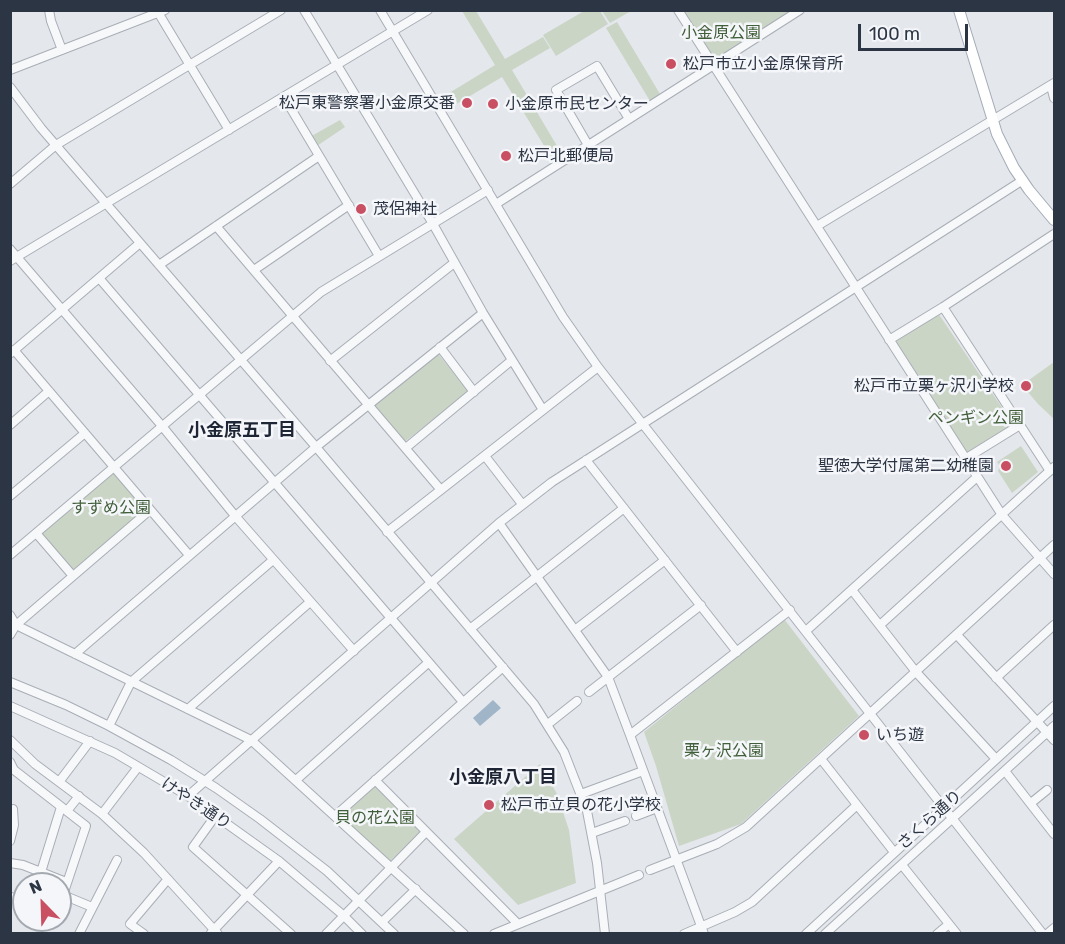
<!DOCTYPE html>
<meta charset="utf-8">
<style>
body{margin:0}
#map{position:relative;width:1065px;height:944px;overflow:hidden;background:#e4e7ec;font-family:Rubik,sans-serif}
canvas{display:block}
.frame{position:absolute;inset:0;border:12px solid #2c3544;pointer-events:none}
.north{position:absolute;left:12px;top:872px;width:60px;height:60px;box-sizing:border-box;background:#f4f6f9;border:2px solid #a4a9b1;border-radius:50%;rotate:337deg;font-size:16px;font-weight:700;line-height:24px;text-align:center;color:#2c3544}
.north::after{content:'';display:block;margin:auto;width:21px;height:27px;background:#c95063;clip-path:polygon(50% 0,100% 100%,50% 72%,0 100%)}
.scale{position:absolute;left:858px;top:24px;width:110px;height:27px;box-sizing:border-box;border:3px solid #2c3544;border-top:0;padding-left:8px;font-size:18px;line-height:21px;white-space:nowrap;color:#2c3544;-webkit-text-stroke:4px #f4f6f9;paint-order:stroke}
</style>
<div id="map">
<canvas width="1065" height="944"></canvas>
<div class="frame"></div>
<div class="north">N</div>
<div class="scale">100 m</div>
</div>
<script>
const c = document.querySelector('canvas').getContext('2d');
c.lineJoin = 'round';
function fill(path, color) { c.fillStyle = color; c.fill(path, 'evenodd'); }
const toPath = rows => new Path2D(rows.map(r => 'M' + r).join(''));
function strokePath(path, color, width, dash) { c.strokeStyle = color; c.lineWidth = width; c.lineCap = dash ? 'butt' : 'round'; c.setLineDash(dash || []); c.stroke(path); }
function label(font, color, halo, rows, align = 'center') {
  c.font = font + ' Rubik,"Noto Sans JP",sans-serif'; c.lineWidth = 5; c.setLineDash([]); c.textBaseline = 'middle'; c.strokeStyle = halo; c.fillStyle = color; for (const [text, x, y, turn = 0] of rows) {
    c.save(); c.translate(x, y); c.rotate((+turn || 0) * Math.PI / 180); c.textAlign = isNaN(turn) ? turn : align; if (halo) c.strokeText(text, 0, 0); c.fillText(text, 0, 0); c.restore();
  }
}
const green = toPath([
 [462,11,476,11,505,59,543,37,550,48,512,70,563,156,554,162,502,77,448,109,441,98,495,65],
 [584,11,600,11,608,24,556,56,543,35],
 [602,11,631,11,610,23],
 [678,11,800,11,713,66],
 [617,22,660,94,650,101,606,28],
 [340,120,345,127,314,148,308,138],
 [938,313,1013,424,1012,427,970,454,966,453,896,343,897,339],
 [436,351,469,392,403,443,370,404],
 [1054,362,1054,419,1038,404,1022,385],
 [1021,446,1038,472,1012,493,998,471,1000,466,997,462],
 [112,474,115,474,144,508,144,512,75,570,72,571,42,536,43,533],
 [784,619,859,716,741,824,679,846,656,766,644,732],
 [540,764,557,794,569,830,576,883,518,905,454,839],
 [375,786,420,831,420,833,389,862,341,818,341,814]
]);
const water = toPath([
 [493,700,501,708,480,726,473,718]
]);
const minor = toPath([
 [49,10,51,21,62,50],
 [304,10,433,224,483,313,543,410],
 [380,10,563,317,598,367,1043,934],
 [678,10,1002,515,1054,574],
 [159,14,229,130],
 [10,70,165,10],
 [1051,86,1054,98],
 [10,87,41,128,316,447,534,704,564,752,587,811,597,863,605,934],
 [284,97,379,256],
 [588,145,556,90,597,66,629,119],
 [10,184,56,145,281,10],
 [496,204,800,10],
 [216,226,441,490],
 [817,226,1054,83],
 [10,249,162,426,236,517,354,651],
 [10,261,428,10],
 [159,265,319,156],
 [254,270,349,205],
 [99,278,463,702],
 [943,307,1054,234],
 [889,340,943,307,1050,471],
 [440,347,474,392],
 [14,350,189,555],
 [11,353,140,243],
 [330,361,454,263],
 [10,425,49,391],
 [407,447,512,360],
 [485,456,522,504],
 [965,459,1020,425],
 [586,460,737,652],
 [10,496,85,433],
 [499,523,608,677,630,735],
 [387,532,598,367],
 [36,533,73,576],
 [10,555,321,292,488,190],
 [852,590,916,672,996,759],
 [10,615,16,625,251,740,464,934],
 [880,625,1054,467],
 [470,629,624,508],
 [575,630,665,560],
 [807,630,977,477],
 [10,635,16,625,150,510],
 [957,635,1054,740],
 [75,654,316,447,483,313],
 [996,678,1054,625],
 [10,682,66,705,109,726,171,760,216,788,260,819,327,871,394,934],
 [589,692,701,605],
 [10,706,115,753,188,796,279,861,343,915,362,934],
 [188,709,310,602],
 [548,724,577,701],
 [109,726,131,682,273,560],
 [10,740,35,764,102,814,144,853,218,934],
 [821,759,894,852],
 [10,762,14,770,86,826,63,895],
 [1005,771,1054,834],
 [296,780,428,663],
 [375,780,518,924],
 [59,782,90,741],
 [581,794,643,771],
 [188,796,499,523,552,482,1023,180],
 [1031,803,1047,790],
 [10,810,13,809,14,825,10,841],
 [67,811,79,796],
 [102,814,138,767],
 [216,815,193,847,291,934],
 [335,816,503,667],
 [636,816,657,808],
 [592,833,625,821],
 [10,863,23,865,66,882],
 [902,865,957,934],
 [650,870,717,844,746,827,1054,545],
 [41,872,61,807],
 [10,897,24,899],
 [60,900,63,895,92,907],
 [383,921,416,889],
 [211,933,279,861],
 [79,934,117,860],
 [144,934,130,924,168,879],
 [326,934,426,832],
 [494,934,639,875],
 [684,934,735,912,752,902,857,805],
 [704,934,630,735,790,610],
 [806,934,1054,706],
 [825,934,1054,726],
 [937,934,949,924],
 [1047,934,1054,928]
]);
const major = toPath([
 [959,10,997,134,1014,168,1029,190,1054,220]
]);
const markers = [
 [671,64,6,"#c95063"],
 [467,103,6,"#c95063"],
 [493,104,6,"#c95063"],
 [506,156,6,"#c95063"],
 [361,209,6,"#c95063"],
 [1026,386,6,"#c95063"],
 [1006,466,6,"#c95063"],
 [864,735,6,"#c95063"],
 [489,805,6,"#c95063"]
];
const parkNames = [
 ["小金原公園",721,33],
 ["ペンギン公園",976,418],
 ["すずめ公園",111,508],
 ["栗ヶ沢公園",724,751],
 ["貝の花公園",375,818]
];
const poiNames = [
 ["松戸市立小金原保育所",683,64],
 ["松戸東警察署小金原交番",455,103,"right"],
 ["小金原市民センター",505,104],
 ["松戸北郵便局",518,156],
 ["茂侶神社",373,209],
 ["松戸市立栗ヶ沢小学校",1014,386,"right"],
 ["聖徳大学付属第二幼稚園",994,466,"right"],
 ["いち遊",876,735],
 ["松戸市立貝の花小学校",501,805]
];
const streetNames = [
 ["けやき通り",196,804,33],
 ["さくら通り",930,820,-42]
];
const neighbourhoodNames = [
 ["小金原五丁目",242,431],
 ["小金原八丁目",503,778]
];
fill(green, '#cad5c6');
fill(water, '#a1b5c9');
strokePath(minor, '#a9aeb6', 10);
strokePath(major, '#a4acb7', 12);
strokePath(minor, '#f7f8fa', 8);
strokePath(major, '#fff', 10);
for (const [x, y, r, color] of markers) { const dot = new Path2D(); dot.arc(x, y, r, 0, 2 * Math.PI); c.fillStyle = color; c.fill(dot); strokePath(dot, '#f4f6f9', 2); }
label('16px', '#415f3a', '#f4f6f9', parkNames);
label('16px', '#2c3544', '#f4f6f9', poiNames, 'left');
label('16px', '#2c3544', '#f4f6f9', streetNames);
label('bold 18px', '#1e2635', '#f4f6f9', neighbourhoodNames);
</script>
